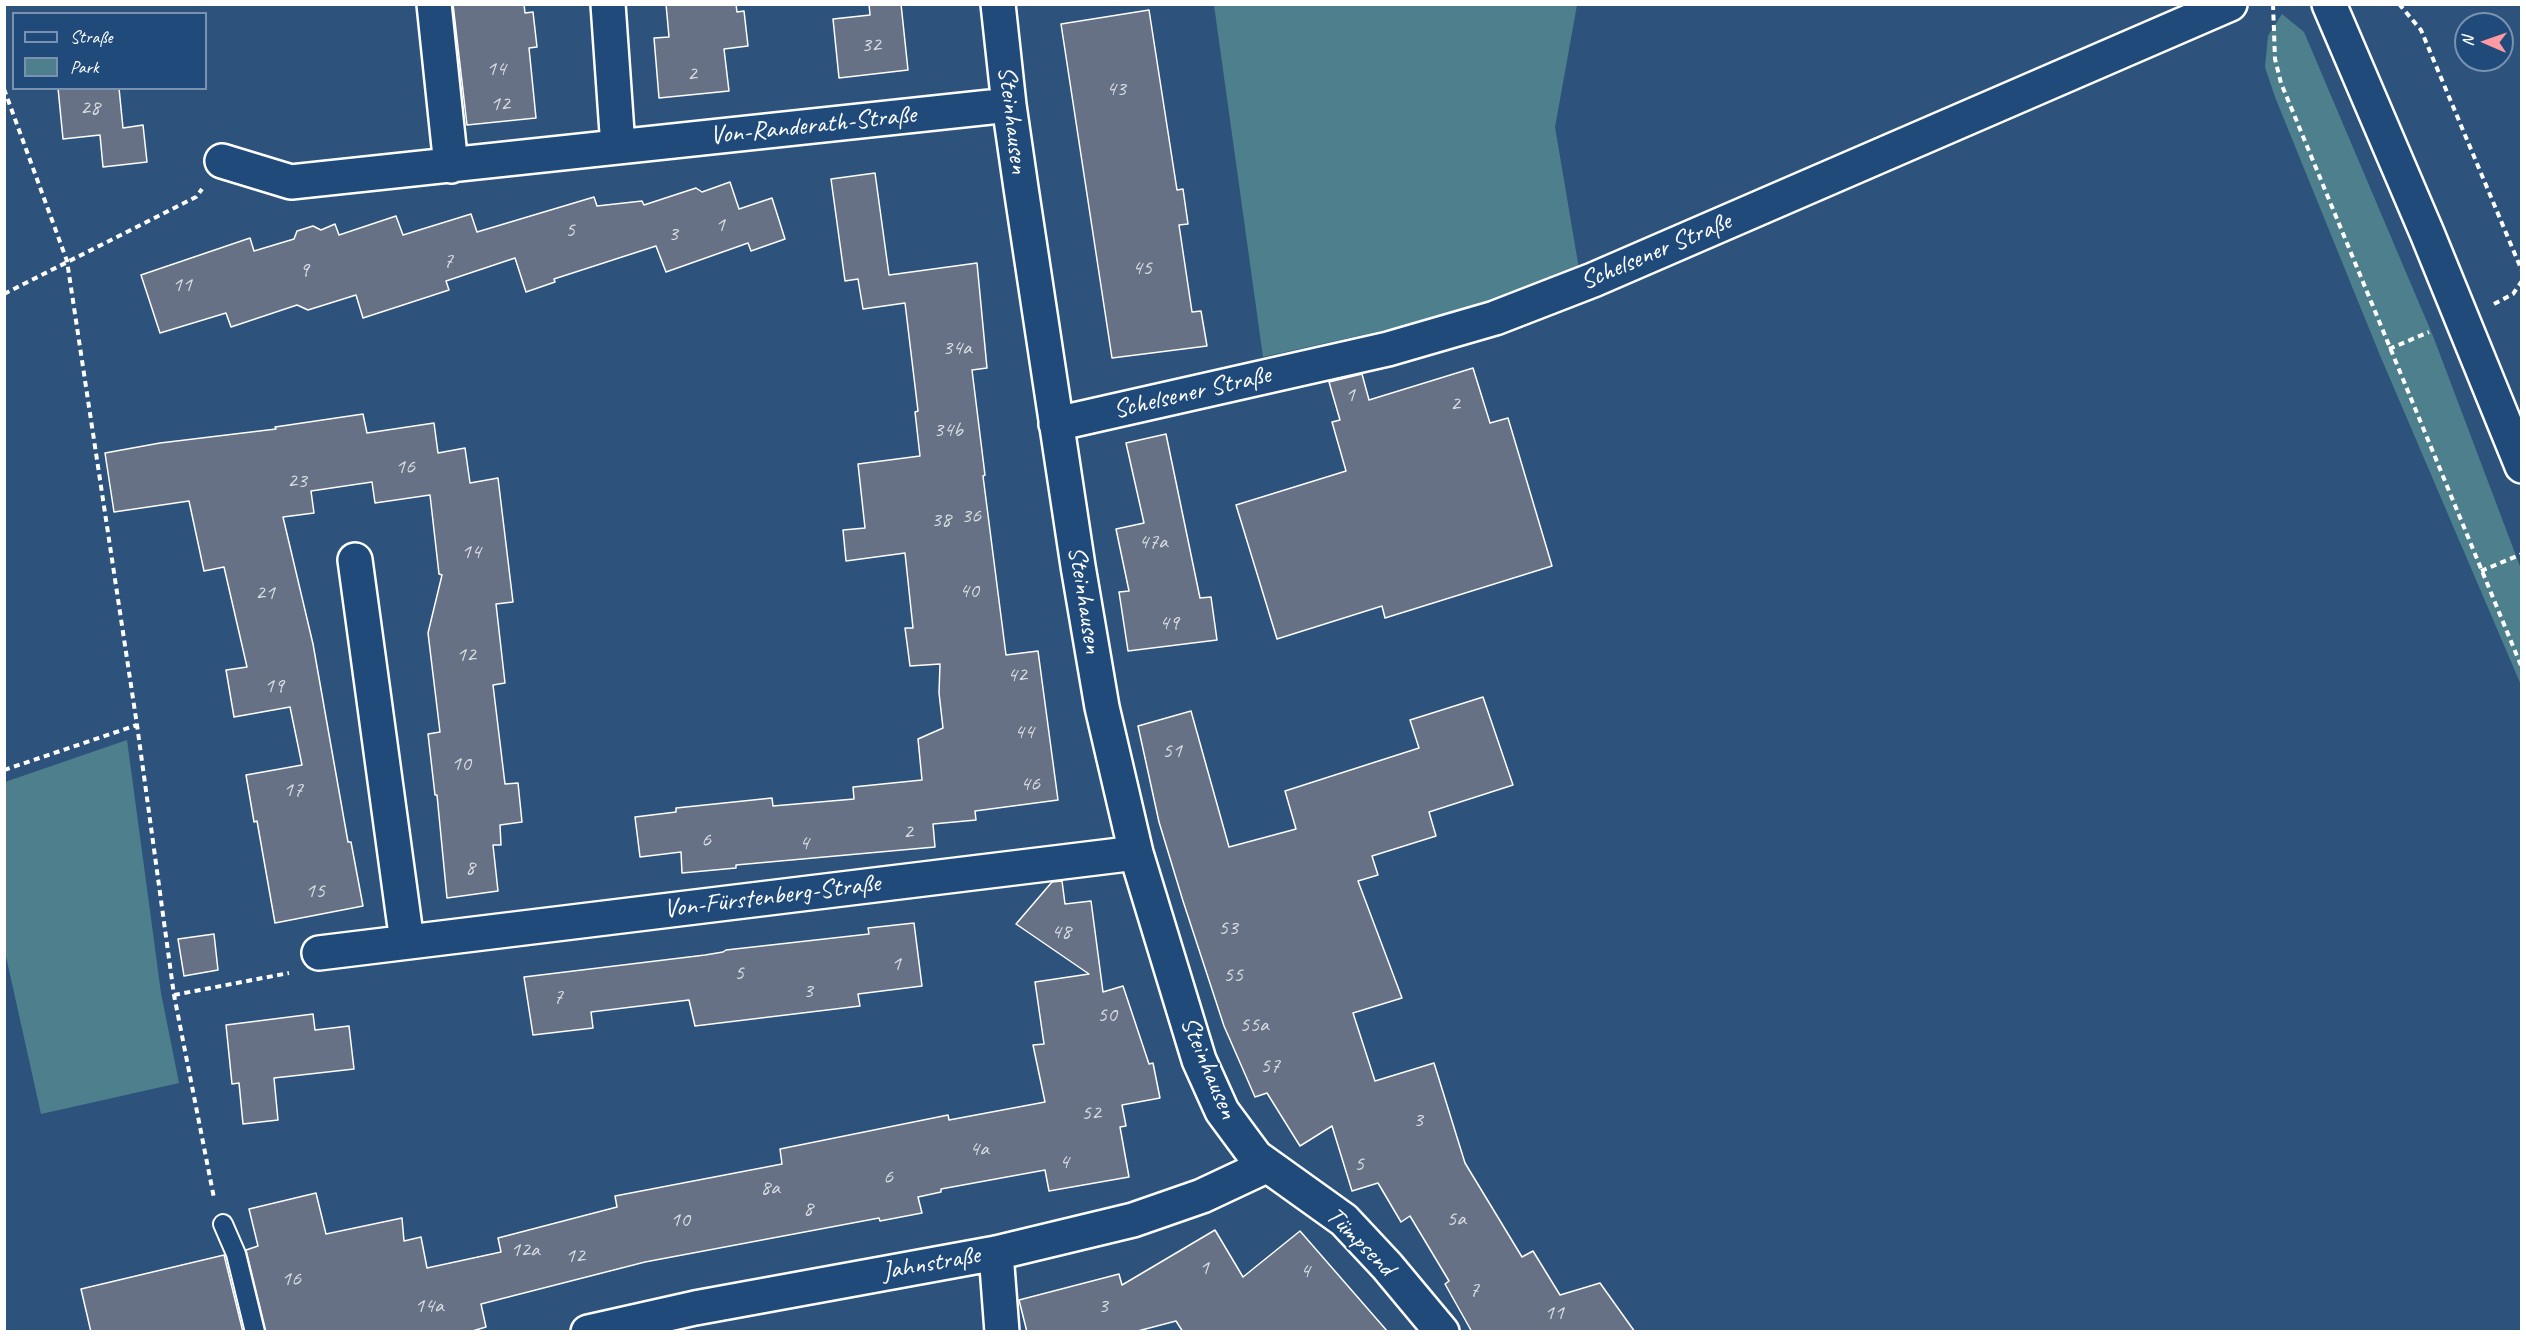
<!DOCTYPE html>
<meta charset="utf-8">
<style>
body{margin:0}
#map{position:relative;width:2526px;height:1336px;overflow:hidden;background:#2d527c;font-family:Caveat,sans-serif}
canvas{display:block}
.frame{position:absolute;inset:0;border:6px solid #fff;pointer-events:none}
.legend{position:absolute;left:12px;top:12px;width:195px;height:78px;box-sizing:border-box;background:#1f4a7a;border:2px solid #7992af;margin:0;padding:8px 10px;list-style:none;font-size:18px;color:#fff}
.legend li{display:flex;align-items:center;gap:12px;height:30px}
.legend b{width:30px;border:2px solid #7992af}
.north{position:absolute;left:2454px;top:12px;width:60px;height:60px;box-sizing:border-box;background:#1f4a7a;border:2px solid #7992af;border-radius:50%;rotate:272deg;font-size:16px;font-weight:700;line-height:24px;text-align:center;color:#fff}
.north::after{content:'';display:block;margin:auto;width:21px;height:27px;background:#ff9aa2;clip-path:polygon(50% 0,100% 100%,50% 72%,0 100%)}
</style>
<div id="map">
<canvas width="2526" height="1336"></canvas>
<div class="frame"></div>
<ul class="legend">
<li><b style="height:8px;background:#1f4a7a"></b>Straße</li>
<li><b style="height:16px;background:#4d808c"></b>Park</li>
</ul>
<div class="north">N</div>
</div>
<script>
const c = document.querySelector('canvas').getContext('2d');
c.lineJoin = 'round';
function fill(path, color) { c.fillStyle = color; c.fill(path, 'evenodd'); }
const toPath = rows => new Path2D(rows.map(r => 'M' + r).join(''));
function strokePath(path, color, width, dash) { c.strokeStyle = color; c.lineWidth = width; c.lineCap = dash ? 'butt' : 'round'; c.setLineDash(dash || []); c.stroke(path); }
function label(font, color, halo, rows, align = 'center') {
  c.font = font + ' Caveat,sans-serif'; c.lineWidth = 5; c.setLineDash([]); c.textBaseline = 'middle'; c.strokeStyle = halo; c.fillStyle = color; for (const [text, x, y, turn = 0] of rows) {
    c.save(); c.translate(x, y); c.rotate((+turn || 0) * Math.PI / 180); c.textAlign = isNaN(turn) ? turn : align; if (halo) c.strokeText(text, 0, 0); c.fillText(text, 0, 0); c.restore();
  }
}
const green = toPath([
 [1214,5,1577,5,1555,127,1579,269,1471,311,1263,357],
 [2282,14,2304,32,2433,336,2521,569,2521,685,2379,353,2275,97,2265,67,2268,36],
 [127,740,161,993,179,1083,41,1114,5,952,5,782]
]);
const building = toPath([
 [453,4,524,4,525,13,533,12,537,47,529,48,536,118,467,125,453,4],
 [666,4,736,4,737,12,744,11,748,46,724,49,729,91,659,98,654,38,669,37,666,4],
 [869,4,901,4,908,70,839,78,833,19,870,15,869,4],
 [1149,10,1177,190,1183,189,1188,224,1179,225,1192,312,1201,311,1207,346,1112,358,1061,24,1149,10],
 [58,88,119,88,123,128,143,125,147,162,103,167,100,135,63,139,58,88],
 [875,173,889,275,977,263,987,368,972,370,985,475,983,476,1006,655,1038,651,1058,800,975,811,976,820,933,824,935,847,736,865,736,868,682,873,681,852,640,857,635,817,676,812,676,808,772,798,773,806,854,799,853,787,922,780,918,739,943,728,939,693,940,664,910,666,905,628,913,628,905,553,846,561,843,530,865,528,858,464,920,456,915,412,918,411,905,303,863,309,858,279,845,281,831,179,875,173],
 [730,182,739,209,772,198,785,239,751,251,748,243,666,272,656,246,554,279,555,282,526,292,515,258,446,281,449,290,363,318,356,295,308,310,297,305,231,327,226,313,160,333,141,275,250,238,254,251,294,239,297,231,313,226,321,230,335,224,339,235,396,216,403,235,471,214,477,232,594,197,597,206,642,201,644,205,696,188,702,192,730,182],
 [1473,368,1490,423,1508,418,1552,566,1385,618,1382,606,1277,639,1236,505,1346,471,1332,422,1340,420,1329,382,1362,374,1369,400,1473,368],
 [363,414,367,433,434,423,438,453,465,448,470,483,498,478,513,602,496,604,505,683,493,685,505,784,518,783,522,822,500,825,501,845,493,845,498,891,447,898,437,795,435,795,428,734,440,732,428,633,442,575,439,574,430,495,375,503,372,482,311,491,314,513,283,517,313,644,348,842,351,842,363,906,275,923,257,821,254,822,246,775,302,765,290,707,234,717,226,670,247,667,224,567,204,571,189,501,114,512,105,453,160,443,276,429,275,427,363,414],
 [1166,434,1200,598,1211,597,1217,640,1128,651,1119,592,1129,591,1116,529,1144,523,1126,443,1166,434],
 [1483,697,1513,785,1429,812,1436,836,1372,856,1378,875,1358,881,1402,998,1353,1013,1375,1081,1434,1063,1465,1163,1522,1257,1533,1251,1560,1295,1600,1283,1635,1332,1472,1332,1445,1284,1449,1281,1410,1216,1401,1222,1378,1183,1352,1191,1332,1126,1300,1146,1267,1093,1255,1097,1224,1026,1183,901,1159,822,1138,726,1191,711,1229,847,1296,829,1285,791,1419,748,1410,720,1483,697],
 [1062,881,1065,904,1091,901,1103,992,1123,986,1149,1064,1153,1063,1160,1098,1122,1105,1126,1126,1120,1127,1129,1177,1049,1191,1045,1170,941,1189,941,1192,918,1197,922,1213,880,1221,879,1218,645,1262,481,1304,486,1327,469,1332,266,1332,246,1250,258,1246,249,1209,316,1193,326,1234,402,1218,404,1241,421,1237,427,1268,501,1252,498,1238,617,1207,615,1196,782,1164,780,1149,948,1115,949,1120,1045,1102,1033,1045,1044,1044,1035,982,1089,974,1016,924,1052,882,1062,881],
 [914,923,922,986,858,994,860,1006,695,1026,689,1000,591,1012,593,1028,533,1035,524,977,705,955,723,952,726,950,869,934,868,928,914,923],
 [214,934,218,970,184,976,178,939,214,934],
 [313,1014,315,1030,349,1026,354,1069,274,1078,278,1120,243,1124,239,1083,232,1084,226,1025,313,1014],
 [1215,1230,1243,1277,1300,1231,1388,1332,1183,1332,1176,1321,1134,1332,1027,1332,1019,1300,1119,1274,1122,1285,1215,1230],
 [224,1255,243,1332,91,1332,81,1289,224,1255]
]);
const path = toPath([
 [2273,4,2275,59,2281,83,2522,668],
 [2399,4,2421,30,2522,271],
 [4,89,67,261,137,725,174,995,214,1198],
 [4,294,196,197,202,189],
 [2494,304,2513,294,2522,281],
 [2389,349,2429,332],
 [2481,571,2522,554],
 [4,770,137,725],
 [174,995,289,973]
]);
const service = toPath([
 [223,1224,236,1254,255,1332]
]);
const minor = toPath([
 [434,4,451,166],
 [608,4,618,147],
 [998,4,1009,105,1021,188,1078,566,1102,707,1136,853,1199,1060,1222,1111,1256,1157,1344,1220,1387,1266,1442,1332],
 [222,161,291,182,1009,105],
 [1056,424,1388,349,1495,318,1593,280,2230,4],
 [355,560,407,942],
 [319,953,1136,853],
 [996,1253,1002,1332],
 [588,1332,695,1308,996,1253,1133,1220,1202,1196,1266,1166]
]);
const primary = toPath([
 [2329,4,2427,233,2522,466]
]);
const numberNames = [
 ["32",871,45],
 ["14",496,69],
 ["2",692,74],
 ["43",1116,89],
 ["12",500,104],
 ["28",90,108],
 ["1",720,225],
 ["5",570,230],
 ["3",673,234],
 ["7",448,261],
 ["45",1142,268],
 ["9",304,270],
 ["11",182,285],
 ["34a",957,348],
 ["1",1350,395],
 ["2",1455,404],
 ["34b",948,430],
 ["16",405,467],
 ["23",297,481],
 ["36",971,516],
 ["38",941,520],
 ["47a",1153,542],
 ["14",471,552],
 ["40",969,591],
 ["21",265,593],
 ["49",1169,623],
 ["12",466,655],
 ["42",1017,675],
 ["19",274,686],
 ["44",1024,732],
 ["51",1172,751],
 ["10",461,764],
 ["46",1030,784],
 ["17",293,790],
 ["2",908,832],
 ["6",706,840],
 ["4",804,843],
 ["8",470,868],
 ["15",315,891],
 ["53",1228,928],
 ["48",1061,932],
 ["1",896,964],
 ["5",739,973],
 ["55",1233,975],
 ["3",808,991],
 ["7",558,997],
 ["50",1107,1015],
 ["55a",1254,1025],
 ["57",1270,1066],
 ["52",1091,1113],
 ["3",1418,1120],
 ["4a",979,1149],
 ["4",1064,1162],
 ["5",1359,1164],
 ["6",888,1177],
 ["8a",770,1188],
 ["8",808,1209],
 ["5a",1456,1219],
 ["10",680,1220],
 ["12a",525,1250],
 ["12",575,1256],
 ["1",1204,1268],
 ["4",1305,1271],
 ["16",291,1279],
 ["7",1474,1290],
 ["14a",429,1306],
 ["3",1103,1306],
 ["11",1554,1313]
];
const streetNames = [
 ["Steinhausen",1012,120,83],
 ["Von-Randerath-Straße",813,126,-6],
 ["Schelsener Straße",1656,252,-23],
 ["Schelsener Straße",1192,393,-13],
 ["Steinhausen",1084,600,81],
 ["Von-Fürstenberg-Straße",772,897,-7],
 ["Steinhausen",1208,1068,67],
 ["Tümpsend",1360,1242,45],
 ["Jahnstraße",931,1264,-10]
];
fill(green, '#4d808c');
fill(building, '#667185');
strokePath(building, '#fff', 1.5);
strokePath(service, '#fff', 22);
strokePath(minor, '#fff', 38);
strokePath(primary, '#fff', 38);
strokePath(path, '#fff', 4, [6, 4.5]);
strokePath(service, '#1f4a7a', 18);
strokePath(minor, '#1f4a7a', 33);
strokePath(primary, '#1f4a7a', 33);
label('22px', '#d9dce0', null, numberNames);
label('26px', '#fff', '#1f4a7a', streetNames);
</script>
